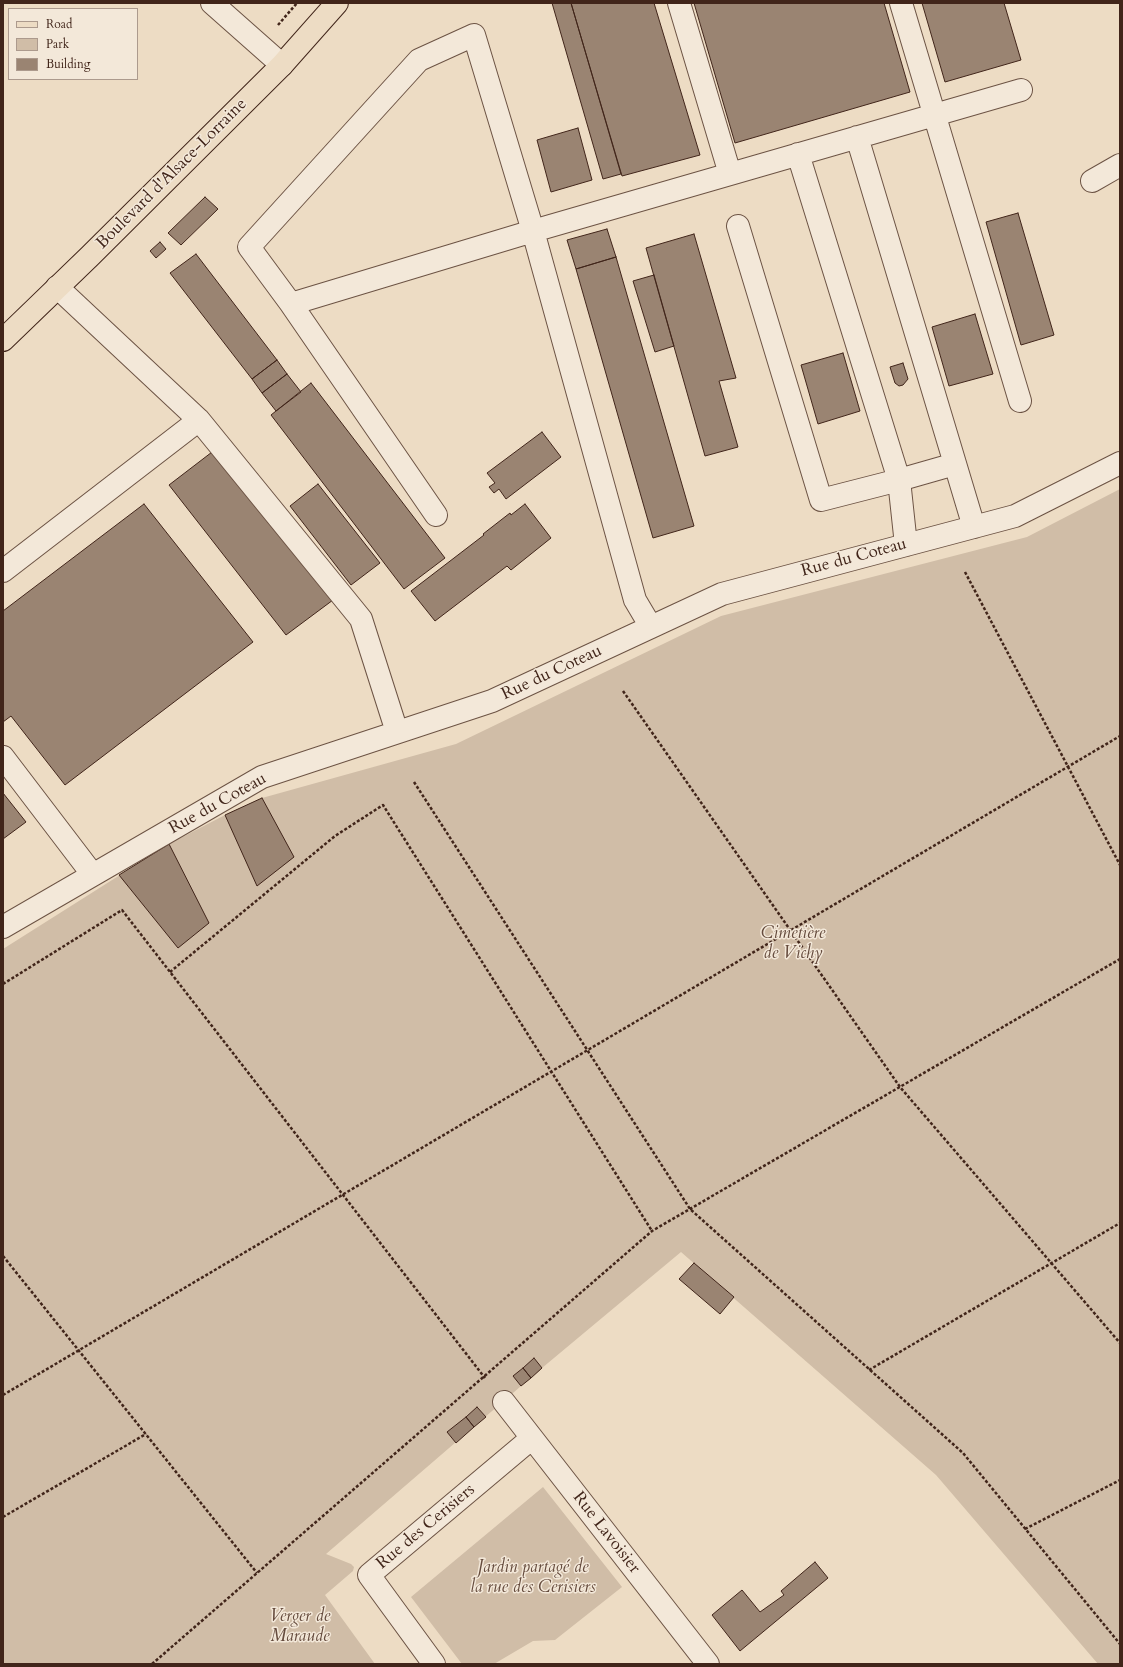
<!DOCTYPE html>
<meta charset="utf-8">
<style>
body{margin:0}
#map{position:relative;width:1123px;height:1667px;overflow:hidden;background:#eddcc4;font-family:Cardo,serif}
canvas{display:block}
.frame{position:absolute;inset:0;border:4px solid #41251a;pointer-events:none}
.legend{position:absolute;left:8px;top:8px;width:130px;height:72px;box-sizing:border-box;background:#f3e8d9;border:1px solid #ac9a8d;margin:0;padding:5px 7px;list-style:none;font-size:12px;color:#41251a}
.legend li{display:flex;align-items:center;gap:8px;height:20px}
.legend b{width:20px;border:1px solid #ac9a8d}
</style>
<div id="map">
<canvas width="1123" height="1667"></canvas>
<div class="frame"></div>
<ul class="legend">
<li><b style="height:5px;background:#eddcc4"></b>Road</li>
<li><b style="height:11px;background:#d0bda7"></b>Park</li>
<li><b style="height:11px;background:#9a8472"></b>Building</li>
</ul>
</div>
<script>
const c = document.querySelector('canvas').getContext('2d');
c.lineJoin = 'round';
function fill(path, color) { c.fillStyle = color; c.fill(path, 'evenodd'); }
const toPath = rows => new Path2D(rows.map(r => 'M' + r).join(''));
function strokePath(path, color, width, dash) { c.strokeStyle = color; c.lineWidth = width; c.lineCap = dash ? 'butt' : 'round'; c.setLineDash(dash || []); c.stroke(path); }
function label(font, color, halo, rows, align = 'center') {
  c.font = font + ' Cardo,serif'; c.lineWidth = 3; c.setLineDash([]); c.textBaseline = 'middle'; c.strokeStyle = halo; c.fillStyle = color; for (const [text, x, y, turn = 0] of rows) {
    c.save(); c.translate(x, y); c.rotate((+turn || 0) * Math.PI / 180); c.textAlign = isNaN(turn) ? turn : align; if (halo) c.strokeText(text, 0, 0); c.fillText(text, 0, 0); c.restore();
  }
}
const green = toPath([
 [1120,489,1120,1664,1098,1664,936,1475,681,1252,542,1368,326,1554,351,1564,354,1567,353,1571,325,1595,375,1664,3,1664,3,949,169,844,225,815,262,798,456,744,721,616,1027,537],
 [543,1487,622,1587,555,1640,533,1641,494,1664,462,1664,411,1597]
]);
const building = toPath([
 [552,3,571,3,621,174,603,179,552,3],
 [571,3,654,3,700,155,622,176,571,3],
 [694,3,884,3,910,92,735,143,694,3],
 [922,3,1004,3,1021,60,945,82,922,3],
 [578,128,592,180,551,192,537,140,578,128],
 [205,197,218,209,181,245,168,233,205,197],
 [1018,213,1054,335,1021,345,986,222,1018,213],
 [607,229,616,257,576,269,567,240,607,229],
 [694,234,736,378,719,381,738,447,705,456,646,248,694,234],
 [160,242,166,249,156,258,150,251,160,242],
 [196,254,277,360,252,379,170,273,196,254],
 [616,257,694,526,653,538,576,269,616,257],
 [654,275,674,346,655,352,633,281,654,275],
 [975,314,993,374,949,386,932,327,975,314],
 [843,353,860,411,818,424,801,365,843,353],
 [277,360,287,374,262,393,252,379,277,360],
 [903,363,908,379,903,385,899,386,895,383,890,367,903,363],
 [287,374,301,392,276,411,262,393,287,374],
 [311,383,445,558,404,589,271,415,311,383],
 [542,432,561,457,506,499,499,489,494,493,489,487,495,483,487,473,542,432],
 [216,449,333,600,286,635,169,485,216,449],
 [318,484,380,563,351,585,290,506,318,484],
 [144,504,253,642,65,785,11,716,3,722,3,611,144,504],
 [525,504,551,538,511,570,507,566,435,621,411,591,484,535,483,534,510,513,511,515,525,504],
 [3,793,26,822,3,839,3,793],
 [262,798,294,857,257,886,225,815,262,798],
 [169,844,209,923,178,948,119,875,169,844],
 [694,1263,734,1297,720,1314,679,1279,694,1263],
 [534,1358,542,1368,531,1378,523,1368,534,1358],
 [523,1368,531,1378,521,1386,513,1376,523,1368],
 [477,1407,486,1417,474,1427,466,1417,477,1407],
 [466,1417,474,1427,456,1443,447,1432,466,1417],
 [815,1562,828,1578,740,1651,712,1615,742,1590,760,1612,784,1595,781,1591,815,1562]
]);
const path = toPath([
 [278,25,297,3],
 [965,572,1120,865],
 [623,691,900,1087,1120,1343],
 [414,782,690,1209,963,1453,1120,1644],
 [170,972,335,836,383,805,652,1231],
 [3,984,122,910,485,1378],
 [3,1256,257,1573],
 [869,1370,1120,1223],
 [3,1395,1120,736],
 [3,1517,146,1434],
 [1025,1529,1120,1480],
 [152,1664,652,1231,1120,959]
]);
const minor = toPath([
 [212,3,282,65],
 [679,3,730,174],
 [901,3,1020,401],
 [857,137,974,527],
 [1092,181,1120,165],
 [738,226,821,500,899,480,798,154],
 [57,287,199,420,361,619,397,732],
 [291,304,436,515],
 [906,545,899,480,955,464],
 [3,571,199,420],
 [651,627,635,600,533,231,474,35,419,60,249,247,291,304,533,231,1021,90],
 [3,757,93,875],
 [3,927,262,777,492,701,722,594,1015,516,1120,463],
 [504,1402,708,1664],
 [434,1664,369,1575,532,1438]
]);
const major = toPath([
 [3,340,90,256,282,65,337,3]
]);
const streetNames = [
 ["Boulevard d'Alsace-Lorraine",172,174,-45],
 ["Rue du Coteau",854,558,-15],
 ["Rue du Coteau",552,673,-25],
 ["Rue du Coteau",218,804,-29],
 ["Rue des Cerisiers",426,1527,-40],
 ["Rue Lavoisier",606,1533,52]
];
const parkNames = [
 ["Cimetière",793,934],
 ["de Vichy",793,954],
 ["Jardin partagé de",533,1568],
 ["la rue des Cerisiers",533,1588],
 ["Verger de",300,1617],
 ["Maraude",300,1637]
];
fill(green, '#d0bda7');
fill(building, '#9a8472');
strokePath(building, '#41251a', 1);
strokePath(minor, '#6c5344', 24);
strokePath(major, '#41251a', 24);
strokePath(path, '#41251a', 2.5, [3, 2]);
strokePath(minor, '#f3e8d9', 22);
strokePath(major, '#eddcc4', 22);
label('17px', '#41251a', '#f3e8d9', streetNames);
label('italic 17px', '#654b3d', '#f3e8d9', parkNames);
</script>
